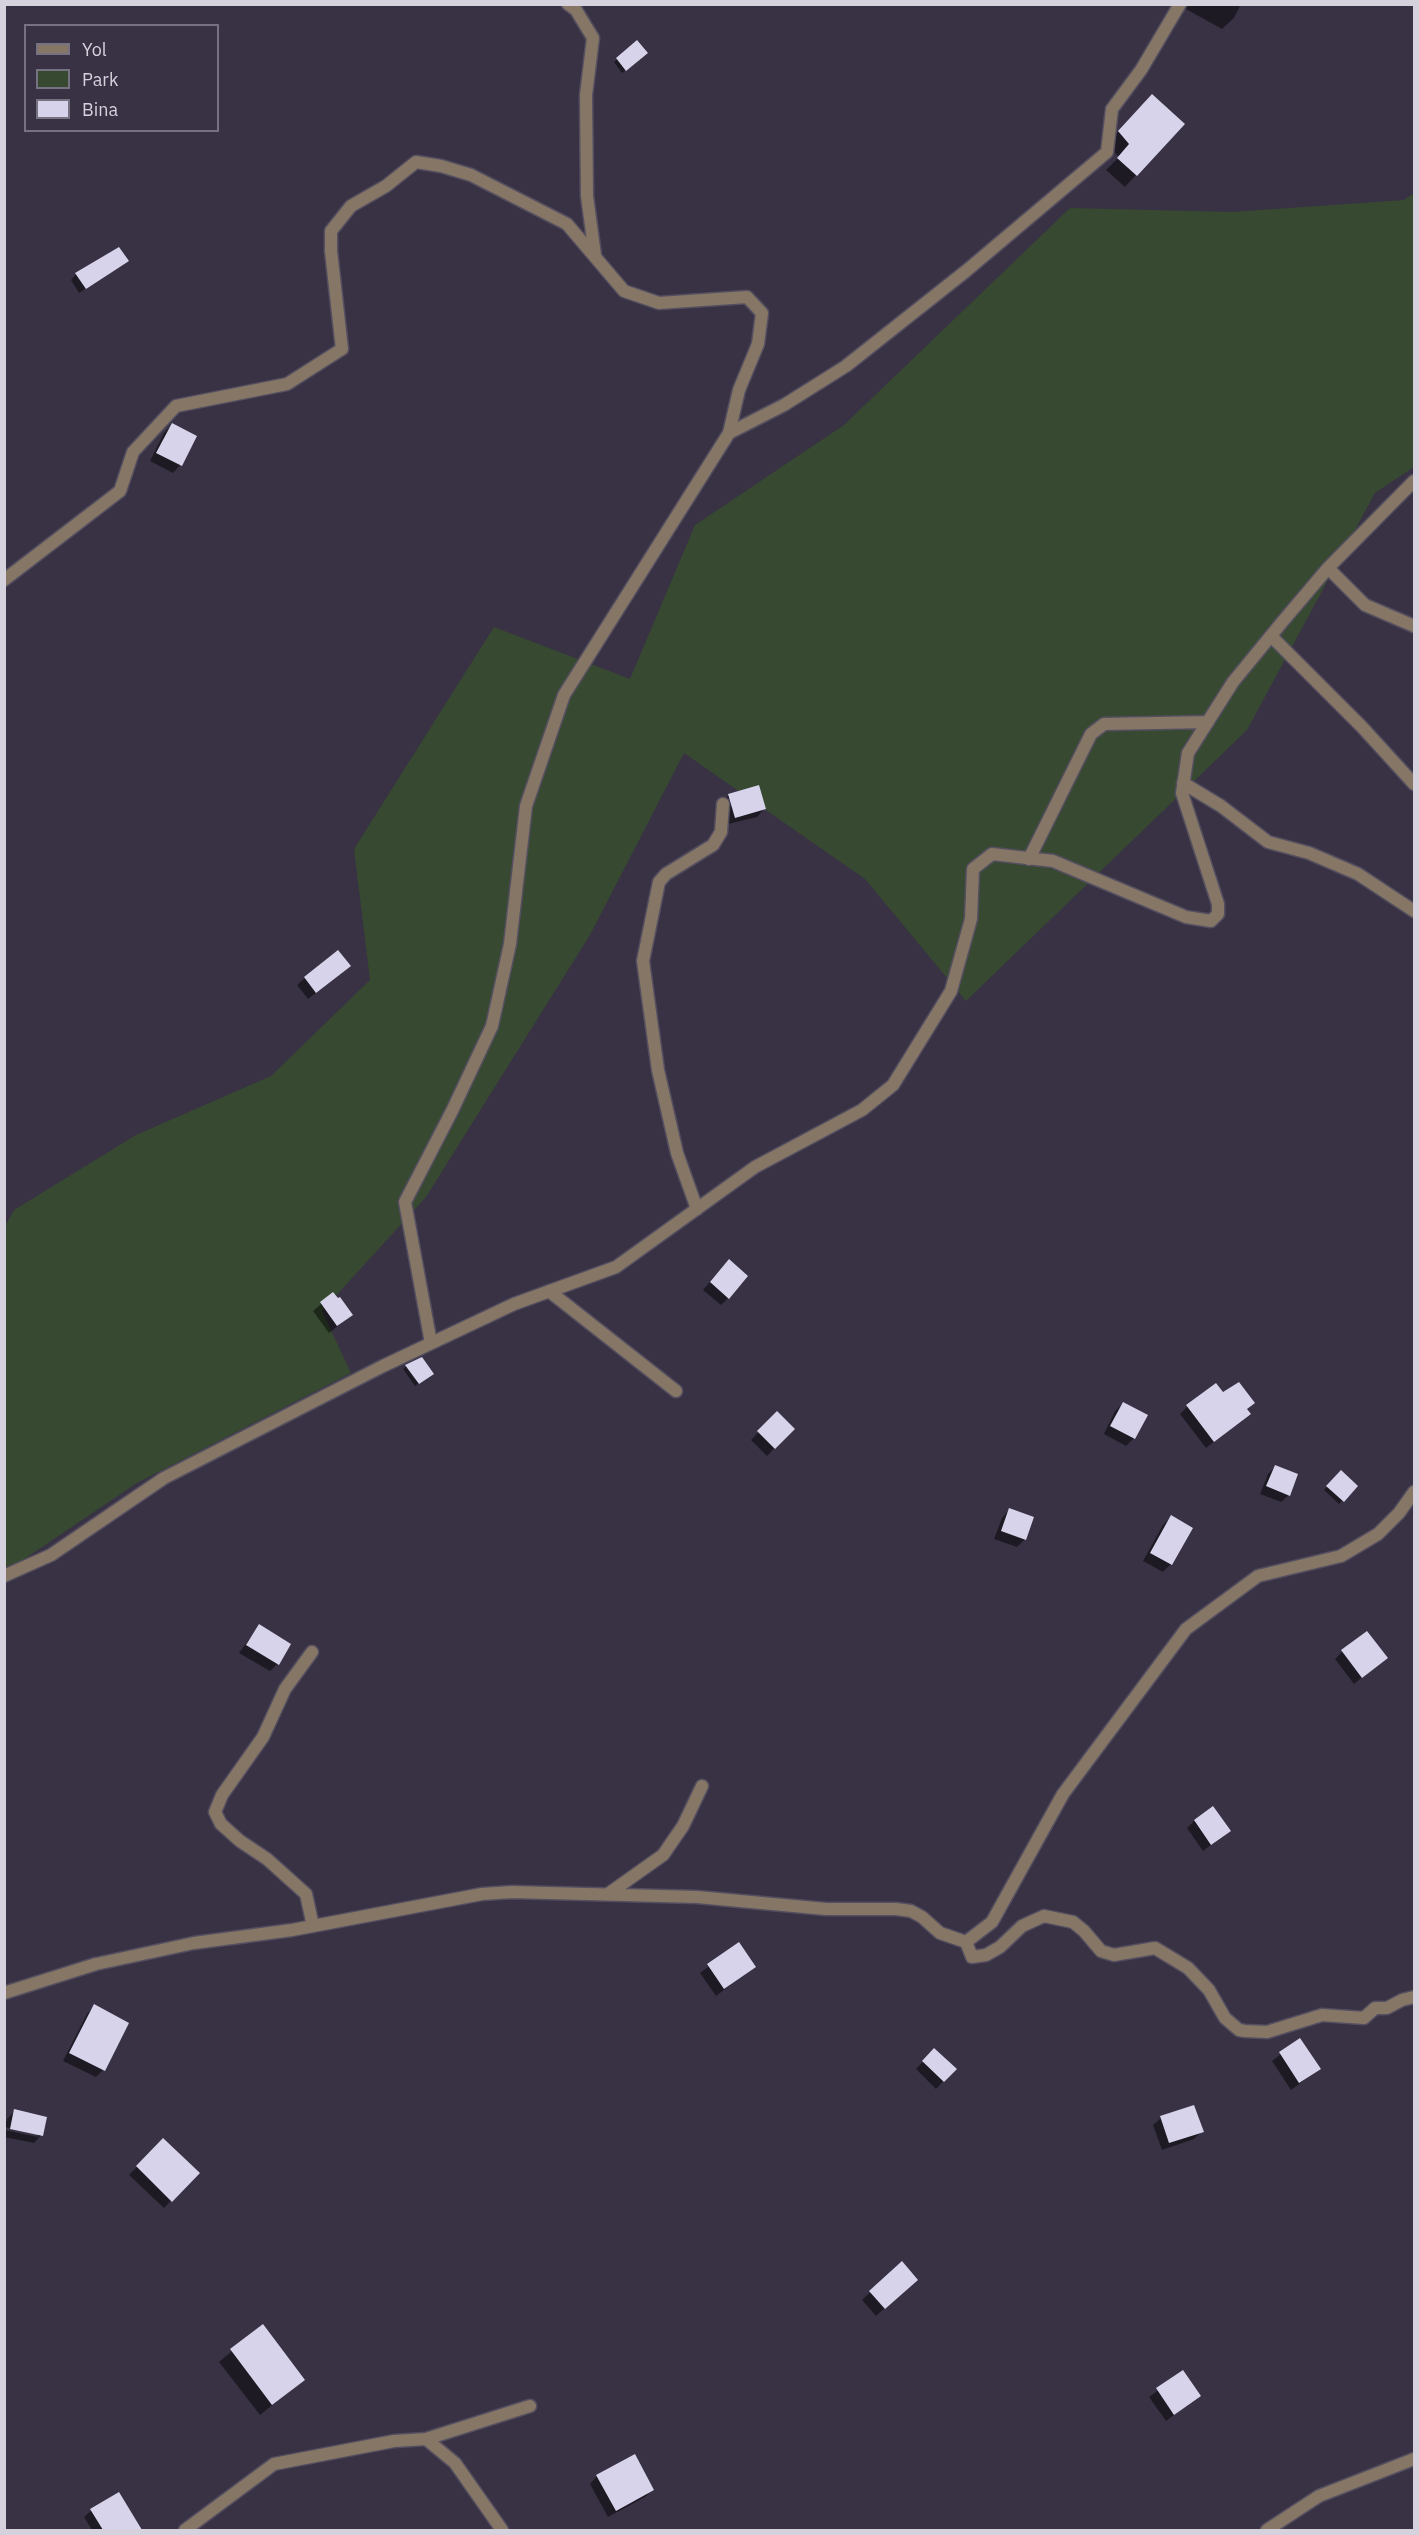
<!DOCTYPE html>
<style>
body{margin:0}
#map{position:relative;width:1419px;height:2535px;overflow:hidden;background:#383244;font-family:"IBM Plex Sans",sans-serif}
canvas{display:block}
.frame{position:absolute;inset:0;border:6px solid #d5d2dd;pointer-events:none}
.legend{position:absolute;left:24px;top:24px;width:195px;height:108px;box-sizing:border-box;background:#383244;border:2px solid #777281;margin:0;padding:8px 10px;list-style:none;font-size:18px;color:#d5d2dd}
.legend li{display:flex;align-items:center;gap:12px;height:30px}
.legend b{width:30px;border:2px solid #777281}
</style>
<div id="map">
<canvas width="1419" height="2535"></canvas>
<div class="frame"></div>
<ul class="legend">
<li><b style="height:8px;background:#867665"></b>Yol</li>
<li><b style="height:16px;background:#374931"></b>Park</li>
<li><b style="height:16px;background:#d7d3ea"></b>Bina</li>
</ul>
</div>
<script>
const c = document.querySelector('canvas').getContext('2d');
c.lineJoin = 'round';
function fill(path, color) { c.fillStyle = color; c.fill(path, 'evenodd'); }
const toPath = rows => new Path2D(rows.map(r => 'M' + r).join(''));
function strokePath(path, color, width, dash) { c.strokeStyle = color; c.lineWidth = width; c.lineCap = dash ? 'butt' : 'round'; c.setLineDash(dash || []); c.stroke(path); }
const green = toPath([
 [1414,193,1414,467,1375,493,1247,730,966,1001,865,879,684,753,590,935,426,1197,322,1311,351,1373,137,1483,5,1572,5,1226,14,1210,136,1135,271,1076,370,980,354,849,494,627,630,679,695,525,844,425,1070,208,1232,212,1404,200]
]);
const shadow = toPath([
 [1186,4,1241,4,1234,18,1222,29,1184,8],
 [637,42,643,56,622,73,614,62],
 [1141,107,1183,124,1125,187,1106,170,1119,157,1107,144],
 [127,261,79,293,71,280,76,274],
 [172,425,195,437,180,465,173,473,150,461,164,433],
 [729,795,764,809,757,817,728,824,722,802],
 [341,973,308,999,297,985,305,978],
 [721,1269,728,1298,721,1305,703,1290],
 [333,1294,351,1315,329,1333,313,1311],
 [406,1366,428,1377,415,1386,403,1369],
 [1223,1394,1253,1403,1246,1410,1242,1420,1206,1448,1180,1414,1187,1407],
 [1123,1404,1146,1416,1134,1438,1126,1446,1104,1434,1115,1411],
 [777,1413,793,1429,767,1456,751,1440],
 [1275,1467,1289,1495,1281,1502,1260,1494,1268,1474],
 [1341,1472,1356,1486,1339,1504,1324,1490],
 [1009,1510,1032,1518,1024,1540,1017,1547,994,1539,1002,1518],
 [1171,1517,1191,1528,1171,1564,1163,1572,1143,1561,1163,1525],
 [259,1626,289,1644,277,1664,270,1671,239,1653],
 [1342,1652,1386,1658,1354,1684,1335,1659],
 [1194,1821,1229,1831,1203,1851,1187,1828],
 [739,1944,754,1967,716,1996,700,1973],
 [94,2006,103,2070,96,2077,63,2061,87,2014],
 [1299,2040,1319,2069,1291,2090,1272,2061],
 [934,2050,955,2069,936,2089,916,2069],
 [15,2111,41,2135,34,2143,4,2137,5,2130,38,2137,38,2134,5,2127,7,2119],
 [1161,2118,1202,2131,1194,2139,1162,2150,1153,2125],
 [163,2140,198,2173,164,2208,129,2175],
 [902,2263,908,2287,876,2316,862,2300],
 [262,2326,303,2380,260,2415,219,2362],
 [1183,2372,1199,2396,1166,2421,1149,2397],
 [597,2476,653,2489,645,2497,608,2517,590,2484],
 [91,2511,129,2530,92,2530,84,2517]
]);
const building = toPath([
 [637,40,648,53,626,71,616,58],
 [1152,94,1185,124,1137,176,1117,158,1129,144,1118,131],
 [119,247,129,261,86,289,75,273],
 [172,423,197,436,182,466,156,453],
 [759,785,766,809,735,818,728,794],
 [338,950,351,966,316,993,304,977],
 [729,1259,748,1276,729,1299,710,1282],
 [333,1292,338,1298,340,1297,353,1315,337,1326,320,1302],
 [422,1357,434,1374,419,1384,405,1365],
 [1239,1382,1255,1403,1247,1409,1251,1414,1214,1442,1186,1405,1216,1383,1223,1392],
 [1123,1402,1148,1415,1135,1439,1110,1426],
 [777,1411,795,1429,775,1449,757,1431],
 [1275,1465,1298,1474,1290,1496,1266,1486],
 [1341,1470,1358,1486,1344,1502,1326,1486],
 [1009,1508,1034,1517,1026,1540,1001,1531],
 [1171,1515,1193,1528,1172,1565,1150,1553],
 [259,1624,291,1644,279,1665,246,1645],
 [1367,1631,1388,1658,1362,1678,1341,1650],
 [1213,1806,1231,1831,1211,1845,1194,1820],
 [739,1942,756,1967,724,1989,707,1964],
 [94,2004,129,2023,105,2071,69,2053],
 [1300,2038,1321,2069,1299,2083,1279,2052],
 [934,2048,957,2069,944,2082,922,2061],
 [1194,2105,1204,2132,1169,2143,1160,2116],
 [14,2109,47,2117,43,2136,10,2129],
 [163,2138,200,2173,172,2202,136,2166],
 [902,2261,918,2280,885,2309,869,2291],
 [263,2324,305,2380,272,2405,230,2349],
 [1183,2370,1201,2396,1174,2415,1156,2388],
 [635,2454,654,2490,616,2511,596,2475],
 [119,2492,142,2530,103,2530,90,2509]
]);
const minor = toPath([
 [568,4,576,10,593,38,586,95,587,196,595,255],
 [729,433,784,405,846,366,966,271,1107,152,1112,109,1141,70,1180,4],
 [1328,568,1365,605,1414,626],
 [4,580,120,491,133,452,176,406,287,384,342,349,331,251,331,231,351,206,386,186,416,162,441,166,471,175,567,224,624,291,659,303,747,297,762,313,758,344,739,390,729,433,564,695,526,806,510,944,492,1026,452,1111,405,1202,431,1343],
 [1271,636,1362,727,1414,784],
 [1183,783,1221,806,1268,842,1309,853,1358,874,1414,911],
 [1029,859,1091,734,1104,724,1208,722],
 [697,1209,677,1153,658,1070,643,961,659,882,666,874,713,845,721,832,723,804],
 [549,1291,676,1391],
 [4,1576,51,1555,164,1478,383,1366,514,1304,616,1267,755,1167,862,1110,893,1085,951,991,971,919,973,869,992,854,1053,861,1186,917,1211,921,1218,914,1218,904,1182,793,1188,753,1233,682,1283,621,1328,568,1414,481],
 [312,1652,285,1689,263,1737,222,1795,215,1812,221,1824,240,1841,267,1859,306,1894,313,1926],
 [608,1894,663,1855,683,1826,702,1786],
 [966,1942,972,1957,986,1955,1000,1947,1022,1926,1044,1916,1073,1922,1084,1931,1101,1951,1114,1955,1155,1948,1188,1968,1209,1990,1225,2018,1239,2030,1245,2031,1267,2032,1322,2015,1364,2018,1375,2008,1387,2008,1402,2000,1414,1997],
 [4,1993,96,1964,194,1943,292,1930,482,1894,512,1892,697,1897,826,1909,896,1909,911,1911,922,1917,940,1933,966,1942,992,1922,1063,1794,1186,1629,1258,1576,1341,1556,1378,1534,1399,1513,1414,1492],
 [426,2439,530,2406],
 [185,2530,274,2464,394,2441,426,2439,455,2463,502,2530],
 [1267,2530,1319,2496,1414,2459]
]);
fill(green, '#374931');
fill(shadow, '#0007');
fill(building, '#d7d3ea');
strokePath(minor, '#544f60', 15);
strokePath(minor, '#867665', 12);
</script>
